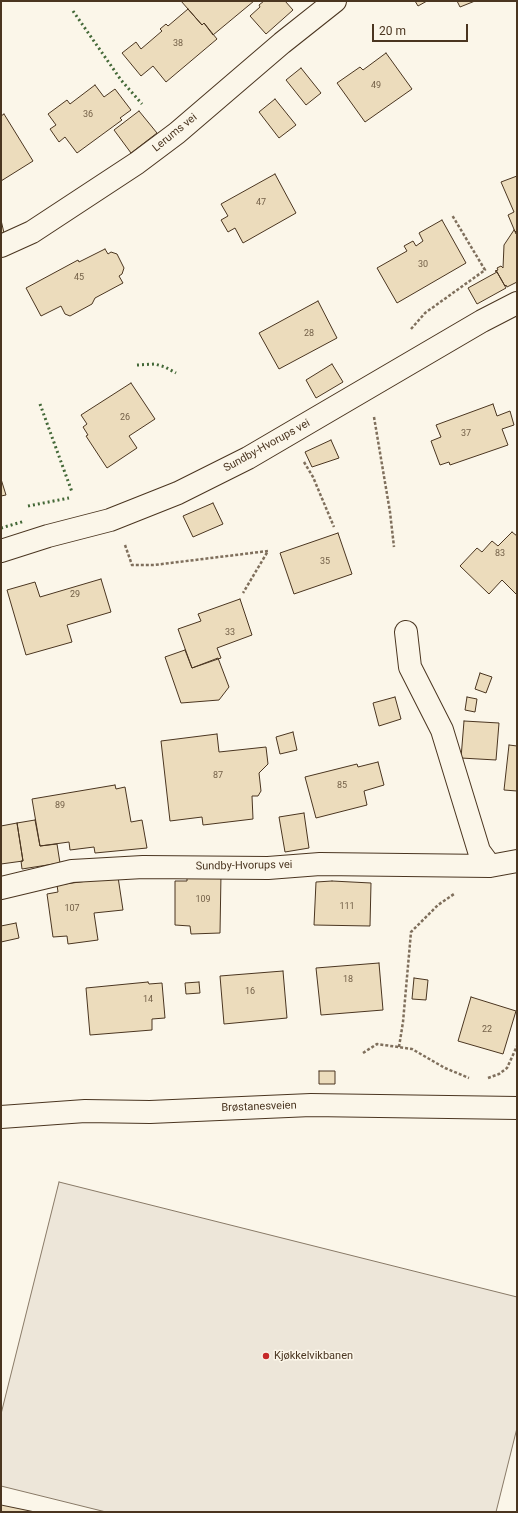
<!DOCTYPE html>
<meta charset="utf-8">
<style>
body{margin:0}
#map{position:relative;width:518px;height:1513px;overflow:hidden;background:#fbf6e9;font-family:Roboto,sans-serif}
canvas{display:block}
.frame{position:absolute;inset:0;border:2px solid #4a3520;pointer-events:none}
.scale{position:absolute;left:372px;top:24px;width:96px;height:18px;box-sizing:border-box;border:2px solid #4a3520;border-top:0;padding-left:5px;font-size:12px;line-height:14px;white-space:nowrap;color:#4a3520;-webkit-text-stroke:3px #fbf6e9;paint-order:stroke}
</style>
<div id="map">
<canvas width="518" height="1513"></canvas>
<div class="frame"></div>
<div class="scale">20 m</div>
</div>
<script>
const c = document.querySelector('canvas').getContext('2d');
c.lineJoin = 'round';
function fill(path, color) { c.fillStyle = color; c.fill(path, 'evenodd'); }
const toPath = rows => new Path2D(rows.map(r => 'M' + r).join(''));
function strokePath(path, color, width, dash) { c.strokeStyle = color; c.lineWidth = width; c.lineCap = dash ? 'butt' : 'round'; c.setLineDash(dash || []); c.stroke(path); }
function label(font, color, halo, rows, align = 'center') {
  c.font = font + ' Roboto,sans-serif'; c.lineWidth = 3; c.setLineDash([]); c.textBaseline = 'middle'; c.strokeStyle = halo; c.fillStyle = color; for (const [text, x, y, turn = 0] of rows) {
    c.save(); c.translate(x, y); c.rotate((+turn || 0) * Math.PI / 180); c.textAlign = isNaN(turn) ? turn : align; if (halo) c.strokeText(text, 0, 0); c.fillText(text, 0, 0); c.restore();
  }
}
const green = toPath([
 [59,1182,517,1297,517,1428,496,1512,106,1512,1,1486,1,1414,59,1182]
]);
const building = toPath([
 [181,1,254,1,213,35,204,23,202,25,181,1],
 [264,1,285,1,293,10,266,34,250,16,260,7,259,5,264,1],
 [415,1,427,1,418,6,415,1],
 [457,1,475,1,460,7,457,1],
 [188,9,202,25,204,23,217,39,166,82,153,66,141,76,122,53,136,42,141,49,162,31,160,29,166,24,168,26,188,9],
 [386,53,412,89,365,122,337,83,360,67,363,70,386,53],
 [301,68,321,93,306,105,286,80,301,68],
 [95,85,104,97,115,89,131,110,120,118,122,120,77,153,65,137,59,142,50,129,56,125,48,114,67,100,70,104,95,85],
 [275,99,296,125,279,138,259,112,275,99],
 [139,111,157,133,131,153,114,130,139,111],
 [4,114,33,161,1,181,1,116,4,114],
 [275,174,296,213,243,243,235,228,228,232,221,220,228,216,221,204,275,174],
 [517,176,517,233,516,234,508,215,514,212,501,182,517,176],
 [1,220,4,233,1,234,1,220],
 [442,220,466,263,397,303,377,268,407,251,404,246,413,241,416,246,423,241,419,233,442,220],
 [514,230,517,233,517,282,507,287,506,285,505,286,497,272,495,271,498,270,497,268,501,266,503,268,504,245,514,230],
 [105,249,108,254,111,252,117,254,124,268,122,274,119,276,123,283,95,298,92,304,70,316,65,314,61,306,41,316,26,288,78,260,79,262,105,249],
 [497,272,506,288,477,304,468,288,497,272],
 [318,301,337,338,279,369,259,333,318,301],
 [332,364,343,382,316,398,306,380,332,364],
 [131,383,155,419,129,436,137,448,107,468,86,436,88,435,83,427,87,424,81,415,131,383],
 [493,404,497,416,510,411,514,425,502,429,508,445,450,465,449,462,440,465,431,441,441,437,436,425,493,404],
 [331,440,339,458,312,467,305,452,331,440],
 [1,479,6,495,1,496,1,479],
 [213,503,223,524,193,537,183,516,213,503],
 [512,532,517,536,517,595,502,580,489,594,460,566,477,548,482,552,492,541,498,546,512,532],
 [338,533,352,574,294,594,280,553,338,533],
 [101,579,111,612,67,625,72,642,26,655,7,590,35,582,40,597,101,579],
 [240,599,252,635,217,648,221,658,192,668,178,629,201,621,198,614,240,599],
 [185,650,192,668,218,658,229,687,219,700,181,703,165,657,185,650],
 [480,673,492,677,486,693,475,689,480,673],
 [395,697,401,719,379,726,373,703,395,697],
 [467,697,477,699,475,712,465,710,467,697],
 [464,721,499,723,496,760,461,758,464,721],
 [293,732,297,750,280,754,276,737,293,732],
 [217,734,219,752,266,747,268,764,259,773,261,791,258,796,252,796,253,819,203,825,202,817,170,821,161,741,217,734],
 [509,745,517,746,517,791,504,790,509,745],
 [378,762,384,785,364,791,367,805,316,818,305,777,357,764,358,767,378,762],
 [115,785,116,789,125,787,131,822,142,820,147,848,95,853,94,847,70,850,69,842,40,846,32,799,115,785],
 [304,813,309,848,285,852,279,817,304,813],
 [35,820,40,846,57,844,60,863,22,869,21,861,23,861,17,823,35,820],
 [17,823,23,861,1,864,1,826,17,823],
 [187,874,221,874,220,933,191,934,190,926,175,925,175,881,187,881,187,874],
 [118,877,123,910,94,913,98,940,68,944,67,936,53,937,47,894,58,892,57,885,118,877],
 [332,881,371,883,370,926,314,925,316,882,332,881],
 [16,923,19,938,1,942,1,926,16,923],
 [379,963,383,1010,321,1015,316,968,379,963],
 [283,971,287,1018,224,1024,220,976,283,971],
 [414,978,428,980,426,1000,412,999,414,978],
 [148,982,149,984,162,983,165,1018,152,1019,152,1030,90,1035,86,988,148,982],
 [199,982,200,993,186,994,185,983,199,982],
 [471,997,516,1011,503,1054,458,1041,471,997],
 [319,1071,335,1071,335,1084,319,1084,319,1071],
 [1,1505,35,1512,1,1512,1,1505]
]);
const path = toPath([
 [411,329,425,313,485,270,452,215],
 [374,417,390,512,394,547],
 [304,462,313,477,334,527],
 [125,545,132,565,154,565,268,551,243,593],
 [399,1047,403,1022,411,932,438,905,454,894],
 [363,1053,377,1044,412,1049,445,1068,469,1078],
 [488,1078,499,1074,507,1068,517,1046]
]);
const street = toPath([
 [1,246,32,232,137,163,177,133,282,43,335,1],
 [1,551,48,536,110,520,178,493,248,458,482,321,517,303],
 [406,632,410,667,442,730,479,851,490,866],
 [1,888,72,871,143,867,268,868,320,864,490,866,517,861]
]);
const secondary = toPath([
 [1,1117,85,1111,150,1112,311,1105,517,1108]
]);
const hedge = toPath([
 [73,11,121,80,142,104],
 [137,365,155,364,165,367,176,373],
 [40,404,72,492],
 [28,506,69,498],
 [1,528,25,521]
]);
const markers = [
 [266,1356,4,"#c62828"]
];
const numberNames = [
 ["38",178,44],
 ["49",376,86],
 ["36",88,115],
 ["47",261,203],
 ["30",423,265],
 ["45",79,278],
 ["28",309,334],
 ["26",125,418],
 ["37",466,434],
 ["83",500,554],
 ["35",325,562],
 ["29",75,595],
 ["33",230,633],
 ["87",218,776],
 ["85",342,786],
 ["89",60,806],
 ["109",203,900],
 ["111",347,907],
 ["107",72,909],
 ["18",348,980],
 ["16",250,992],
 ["14",148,1000],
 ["22",487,1030]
];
const streetNames = [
 ["Lerums vei",175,133,-39],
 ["Sundby-Hvorups vei",267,446,-29],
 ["Sundby-Hvorups vei",244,866,-1],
 ["Brøstanesveien",259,1107,-2]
];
const poiNames = [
 ["Kjøkkelvikbanen",274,1356]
];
fill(green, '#ede6d9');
strokePath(green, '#887966', 1);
fill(building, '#ecdcbc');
strokePath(building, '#4a3520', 1);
strokePath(street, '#4a3520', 24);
strokePath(secondary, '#4a3520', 24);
strokePath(path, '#7f6f5c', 2.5, [3, 2]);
strokePath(street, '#fbf6e9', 22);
strokePath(secondary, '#fbf6e9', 22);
strokePath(hedge, '#436837', 3, [2, 3]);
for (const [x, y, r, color] of markers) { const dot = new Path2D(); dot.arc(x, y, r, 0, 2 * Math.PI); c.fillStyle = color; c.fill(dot); strokePath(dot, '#fbf6e9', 1.5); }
label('9px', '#725f47', null, numberNames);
label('11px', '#4a3520', '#fbf6e9', streetNames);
label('11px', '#4a3520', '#fbf6e9', poiNames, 'left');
</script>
